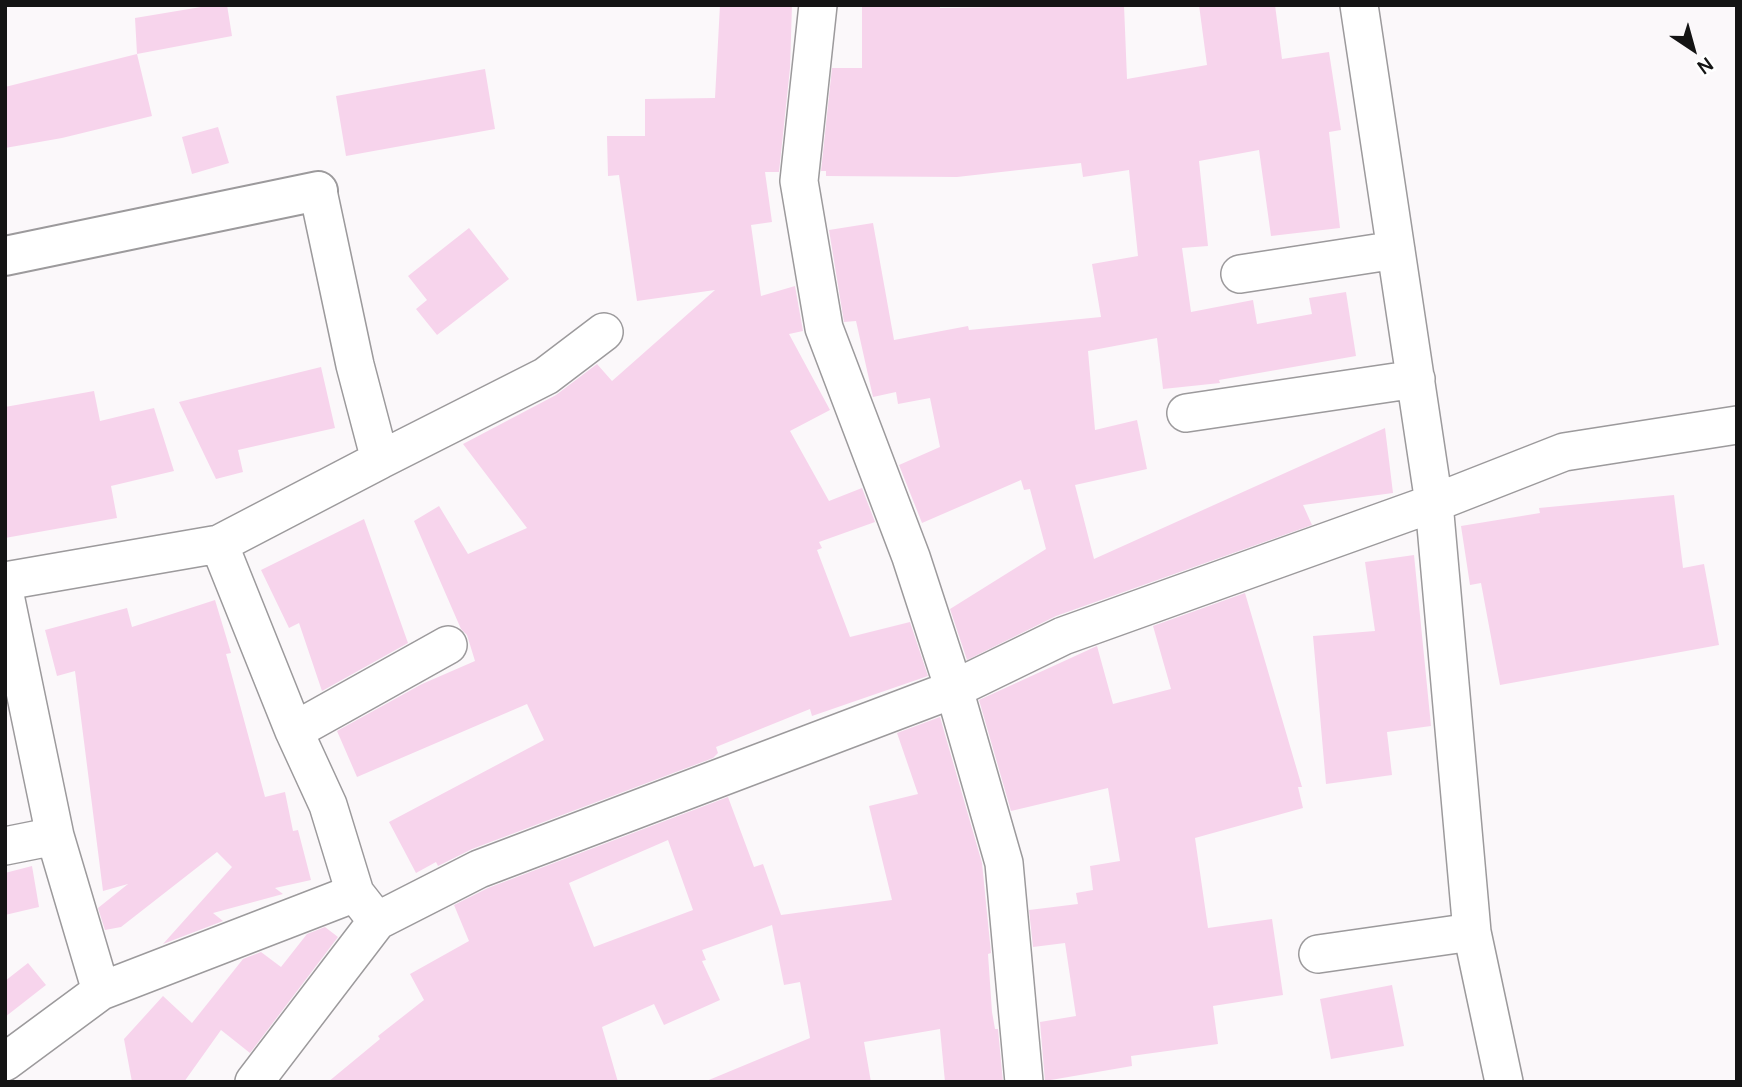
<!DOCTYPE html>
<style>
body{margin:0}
#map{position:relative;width:1742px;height:1087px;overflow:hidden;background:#fbf8fa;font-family:Manrope,sans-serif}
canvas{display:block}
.frame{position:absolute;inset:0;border:7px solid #141414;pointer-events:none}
.north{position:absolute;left:1658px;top:14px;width:70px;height:70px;-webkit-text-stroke:5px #fff;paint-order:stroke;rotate:144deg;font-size:19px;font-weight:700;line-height:28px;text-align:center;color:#141414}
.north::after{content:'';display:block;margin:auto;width:24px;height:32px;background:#141414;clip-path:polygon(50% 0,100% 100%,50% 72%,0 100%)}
</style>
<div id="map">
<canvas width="1742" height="1087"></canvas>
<div class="frame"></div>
<div class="north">N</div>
</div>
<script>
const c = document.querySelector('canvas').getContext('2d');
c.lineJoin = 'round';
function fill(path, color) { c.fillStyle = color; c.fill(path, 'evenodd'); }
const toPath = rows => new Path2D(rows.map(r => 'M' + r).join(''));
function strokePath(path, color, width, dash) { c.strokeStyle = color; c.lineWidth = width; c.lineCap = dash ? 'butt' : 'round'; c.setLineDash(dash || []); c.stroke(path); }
const building = toPath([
 [213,5,227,5,232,36,137,54,135,18],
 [720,5,792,5,790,68,779,172,765,172,772,222,751,225,761,296,795,286,803,331,789,334,830,410,790,431,829,501,862,488,875,522,819,542,822,548,817,550,850,637,910,622,928,676,812,716,810,709,716,747,718,753,713,758,472,849,438,866,436,862,416,873,389,822,544,740,527,704,357,777,337,731,422,684,475,661,467,635,461,629,414,521,439,506,468,554,527,528,463,444,556,395,597,364,612,381,715,290,637,301,619,175,608,176,607,136,645,136,645,99,715,98],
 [862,5,940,5,940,8,1124,5,1127,79,1207,65,1199,5,1275,5,1282,59,1329,52,1341,130,1329,132,1340,228,1271,236,1259,150,1199,161,1208,246,1182,248,1191,312,1253,300,1257,324,1312,314,1309,298,1346,292,1356,356,1219,380,1220,383,1163,389,1157,338,1088,351,1095,430,1137,420,1147,469,1075,485,1094,559,1385,428,1393,493,1303,505,1312,525,1056,616,967,660,950,609,1046,549,1030,489,1024,490,1021,480,922,523,899,465,940,447,930,398,898,404,896,392,873,397,856,321,844,322,829,230,873,223,894,340,968,326,969,330,1101,317,1092,264,1138,256,1129,170,1083,177,1081,163,957,177,826,176,826,171,821,171,832,68,862,68],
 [137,54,152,116,62,138,5,148,5,87],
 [485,69,495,129,346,156,336,96],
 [218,127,229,163,192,174,182,137],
 [469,228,509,279,437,335,416,309,427,300,408,276],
 [321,367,335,428,238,450,243,472,216,479,179,402],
 [94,391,100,421,154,408,174,471,111,486,117,518,5,538,5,407],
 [1674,495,1683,568,1704,564,1719,645,1500,685,1481,583,1470,585,1461,526,1540,513,1539,508],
 [364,519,408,643,322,691,299,623,289,628,261,570],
 [1414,555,1431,726,1387,732,1392,775,1326,784,1313,636,1375,631,1365,562],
 [1245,593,1302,787,1298,787,1303,808,1195,838,1208,928,1272,919,1283,995,1213,1006,1218,1044,1131,1056,1132,1066,1045,1081,1040,1022,1076,1016,1065,943,1033,947,1029,910,1078,904,1076,893,1093,890,1090,866,1120,861,1108,788,1011,811,979,700,1097,646,1113,704,1171,689,1153,626],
 [215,600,231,653,226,654,265,797,285,792,293,831,298,830,311,880,275,888,283,894,213,913,223,921,163,944,232,867,217,852,121,927,105,930,98,908,128,884,103,891,75,671,57,676,45,630,127,608,132,627],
 [940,717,982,863,991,953,988,954,992,1012,995,1029,998,1029,1003,1082,945,1082,940,1029,864,1042,871,1082,704,1082,810,1038,800,982,784,985,772,925,702,950,706,960,702,961,720,1000,664,1025,654,1004,602,1027,618,1082,328,1082,380,1039,378,1036,424,1000,410,974,469,941,454,905,488,888,728,797,754,867,763,864,781,915,892,900,869,806,918,794,897,733],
 [668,840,693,910,594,947,569,883],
 [32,866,39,907,5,915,5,873],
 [325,927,338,937,250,1053,221,1030,184,1082,132,1082,124,1039,163,996,192,1023,243,959,261,952,281,967,307,934],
 [28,963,46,985,5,1017,5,981],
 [1392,985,1404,1046,1331,1059,1320,999]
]);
const minor = toPath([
 [818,5,799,181,824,328,911,557,954,689,1004,863,1024,1082],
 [1359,5,1434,503,1472,932,1504,1082],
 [1240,274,1396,250],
 [1186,413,1416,379],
 [380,460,546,376,604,332],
 [219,544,294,731,328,805,355,893,377,921],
 [5,581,219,544,380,460,355,365,318,191],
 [5,595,55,836,101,991],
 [294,731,448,645],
 [5,846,55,836],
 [1318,954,1472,932],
 [5,1062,101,991,355,893],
 [254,1082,377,921,479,869,954,689,1063,636,1434,503,1564,452,1737,425]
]);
const tertiary = toPath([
 [5,256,318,191]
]);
fill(building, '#f7d4ec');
strokePath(minor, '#9c9a9c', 40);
strokePath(tertiary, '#9c9a9c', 42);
strokePath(minor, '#fff', 37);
strokePath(tertiary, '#fff', 38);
</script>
